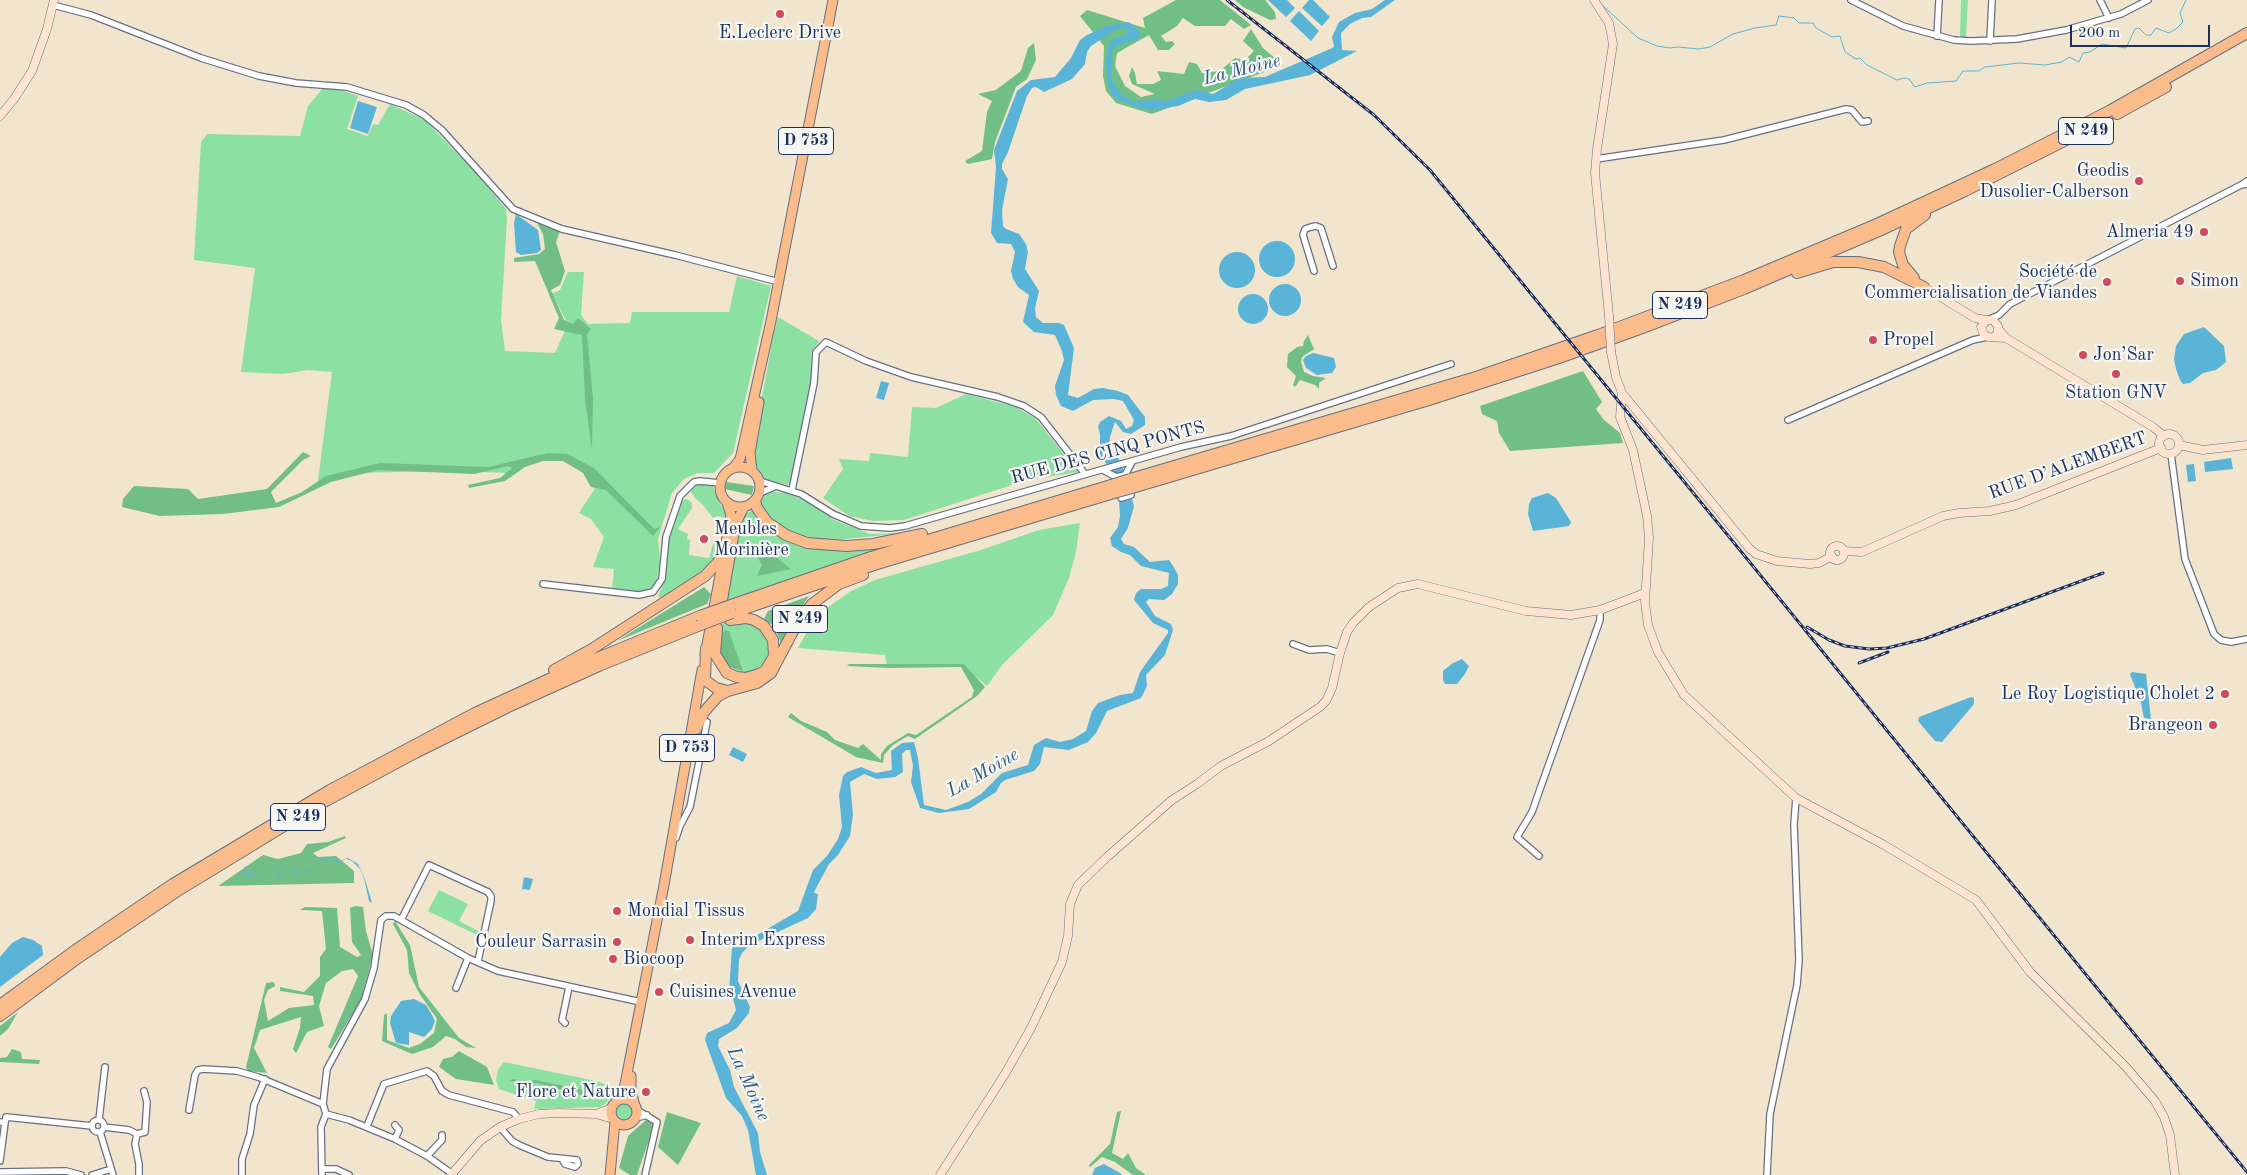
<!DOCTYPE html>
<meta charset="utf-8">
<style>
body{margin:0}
#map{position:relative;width:2247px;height:1175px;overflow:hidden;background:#f1e5cd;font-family:"Old Standard TT",serif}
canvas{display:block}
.scale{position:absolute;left:2070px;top:25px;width:140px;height:22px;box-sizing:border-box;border:2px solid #1b2f5e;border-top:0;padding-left:6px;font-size:15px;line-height:18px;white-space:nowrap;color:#1b2f5e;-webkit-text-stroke:4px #f6f6f2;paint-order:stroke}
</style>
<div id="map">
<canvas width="2247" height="1175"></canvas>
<div class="scale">200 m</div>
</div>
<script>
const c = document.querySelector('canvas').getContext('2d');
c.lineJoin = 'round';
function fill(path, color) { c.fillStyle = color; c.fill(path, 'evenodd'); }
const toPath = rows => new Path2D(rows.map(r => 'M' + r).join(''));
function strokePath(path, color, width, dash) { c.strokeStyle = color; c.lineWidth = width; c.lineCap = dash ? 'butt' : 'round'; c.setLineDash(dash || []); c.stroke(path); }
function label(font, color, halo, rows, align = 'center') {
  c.font = font + ' "Old Standard TT",serif'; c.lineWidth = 4.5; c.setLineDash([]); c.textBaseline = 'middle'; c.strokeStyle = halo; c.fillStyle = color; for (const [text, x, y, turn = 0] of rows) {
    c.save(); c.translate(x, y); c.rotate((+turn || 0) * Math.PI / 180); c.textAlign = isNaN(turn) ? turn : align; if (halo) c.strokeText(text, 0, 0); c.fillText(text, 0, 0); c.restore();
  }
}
const green = toPath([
 [1961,0,1968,0,1966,38,1960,38],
 [323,88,338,89,358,96,347,129,368,136,373,124,378,125,390,104,425,120,477,174,506,209,507,218,501,320,505,351,555,353,568,324,552,294,560,290,568,272,584,272,581,315,588,324,630,323,632,312,729,312,737,276,771,286,733,453,714,473,697,473,684,479,672,493,658,539,660,561,657,580,652,588,636,592,612,590,614,569,593,567,604,537,591,519,579,513,601,479,568,459,538,458,510,473,438,471,357,473,318,481,332,372,308,370,283,374,241,372,255,268,194,260,201,142,207,134,300,136,308,106],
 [778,317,819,341,811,353,812,367,810,389,793,480,789,485,765,480,753,462,759,413,773,337],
 [966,394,1016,407,1036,419,1078,472,1027,480,904,520,873,521,849,516,823,498,843,469,839,459,869,461,870,453,908,457,912,407,936,408],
 [699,483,712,485,721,506,726,513,728,518,719,555,714,566,664,599,658,596,665,580,668,537,677,510,682,500,687,499,692,503,692,508,678,529,688,534,687,539,690,540,689,555,709,558,714,541,720,544,726,518,718,516,713,518,702,504,695,498,691,492,692,487],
 [774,492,788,493,808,502,834,520,870,534,905,533,826,541,800,538,779,527,764,514,761,508,761,501,765,495],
 [754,509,763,522,838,550,891,546,732,600,749,623,759,628,766,638,769,652,764,663,754,672,742,674,732,668,743,671,720,636,742,516],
 [1080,523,1076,552,1069,578,1053,615,1002,665,987,686,961,664,887,665,885,655,798,648,807,632,827,608,851,591,875,580,981,550,1039,530],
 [439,890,468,904,459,921,482,933,481,937,428,911],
 [504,1062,596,1081,617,1088,606,1103,600,1107,534,1109,536,1101,499,1089,496,1080,498,1070],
 '615 1113a9 9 0 1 1 18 0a9 9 0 1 1-18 0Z'
]);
const forest = toPath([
 [1176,0,1220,0,1251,25,1244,29,1231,19,1225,26,1195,26,1183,18,1177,26,1161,36,1166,42,1172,41,1175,44,1169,50,1158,50,1149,35,1117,53,1115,66,1125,86,1141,97,1155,94,1132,84,1129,76,1132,67,1135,73,1137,84,1153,84,1161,80,1157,71,1184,74,1189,62,1197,64,1202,73,1220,71,1235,58,1245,60,1254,51,1243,41,1251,29,1263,48,1283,65,1152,114,1116,103,1106,91,1103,76,1104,46,1080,16,1087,10,1145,28,1143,18],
 [1235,0,1265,0,1275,12,1276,19,1270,20,1243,7],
 [1034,43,1036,60,1027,79,1016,87,995,142,992,159,968,164,965,161,982,151,987,112,992,101,978,94,996,90,1021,71,1028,48],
 [537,223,560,231,556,242,565,271,560,285,551,290,564,320,573,324,578,318,591,329,587,334,593,399,592,450,585,399,582,335,554,329,559,318,535,261,514,262,514,258,539,254,545,249,543,234],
 [1308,335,1314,349,1302,357,1301,362,1304,372,1313,376,1326,378,1319,383,1319,389,1315,385,1300,380,1295,387,1293,385,1296,376,1287,367,1288,354,1297,347,1303,346,1304,341],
 [1583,371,1602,402,1596,409,1603,419,1620,433,1623,443,1510,451,1499,433,1497,421,1482,414,1480,406],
 [303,452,311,456,303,460,271,492,276,503,302,492,326,476,380,463,488,467,548,453,567,454,594,468,654,529,660,527,653,536,606,490,591,487,583,473,563,461,543,461,525,467,505,481,469,488,468,485,500,478,512,468,508,466,474,474,378,470,331,482,279,507,223,514,160,516,122,507,123,499,134,486,188,489,198,499,267,489],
 [726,482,754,486,752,495,725,489],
 [767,550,791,569,757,576,762,565,754,551],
 [704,587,711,594,707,604,617,641],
 [809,596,792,621,781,643,774,626,764,619,768,611],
 [725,630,729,631,743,671,732,668,724,662,719,647,720,636],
 [849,664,964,664,985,687,977,696,915,739,908,736,893,745,884,755,883,763,856,757,788,717,791,713,801,721,827,732,835,740,858,748,863,744,881,760,881,754,887,746,908,733,916,735,972,697,974,690,961,667,888,668,847,666],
 [345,836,346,838,313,853,318,857,336,856,354,871,354,883,218,886,263,855,278,859,301,853,307,844,328,842],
 [355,906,363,907,366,931,373,955,361,1000,331,1049,328,1047,358,976,353,969,342,971,326,983,319,1006,324,1026,307,1032,296,1053,293,1049,300,1028,301,1017,260,1030,254,1048,267,1073,248,1071,246,1067,266,983,274,982,275,986,268,990,264,1000,268,1021,289,1008,314,1005,313,996,280,991,280,987,304,992,320,976,320,957,326,949,322,911,300,910,305,907,337,908,340,947,357,957,361,955,352,942,350,908],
 [395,921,410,945,419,987,459,1038,476,1048,466,1047,455,1039,446,1036,433,1047,412,1054,382,1041,384,1015,387,1013,387,1040,409,1048,420,1044,434,1033,437,1019,419,993,409,973,407,950,393,924],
 [18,1012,8,1029,0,1036,0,1026],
 [12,1049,21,1052,22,1059,40,1060,39,1064,0,1062,0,1058,7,1057],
 [459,1051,487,1067,494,1085,456,1079,439,1067,443,1059,452,1057],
 [512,1079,530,1081,536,1080,607,1095,602,1098,581,1095,537,1083,529,1084,510,1081],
 [1121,1111,1112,1153,1123,1159,1128,1153,1136,1168,1146,1175,1133,1175,1115,1162,1102,1157,1090,1167,1089,1165,1110,1144,1117,1112],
 [667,1112,701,1123,678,1165,658,1147],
 [646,1120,654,1125,637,1175,630,1175,619,1168,628,1136]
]);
const water = toPath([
 [1268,0,1287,0,1295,8,1286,17],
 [1309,0,1313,0,1330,17,1322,26,1302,8],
 [1385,0,1395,0,1371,17,1362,18,1350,24,1341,33,1342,50,1357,51,1310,75,1245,89,1226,100,1209,102,1195,99,1178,106,1152,110,1139,108,1115,98,1112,95,1107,80,1106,60,1110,40,1128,34,1127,29,1124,28,1115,30,1091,46,1087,52,1085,64,1072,79,1044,92,1036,87,1032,88,1027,96,1008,152,1002,164,1002,169,1008,179,1002,210,1003,226,1006,229,1019,234,1026,244,1028,252,1025,269,1039,291,1035,308,1036,317,1043,323,1059,323,1064,325,1074,348,1068,395,1078,398,1094,389,1103,388,1118,391,1128,395,1145,417,1145,425,1131,434,1123,432,1115,422,1110,437,1109,446,1121,462,1134,506,1128,528,1121,539,1124,544,1134,547,1150,562,1169,560,1173,566,1178,575,1178,584,1172,594,1164,600,1149,599,1146,602,1155,616,1171,624,1173,630,1165,655,1146,675,1147,686,1141,698,1107,711,1096,733,1088,742,1069,750,1044,747,1040,764,1034,771,1005,780,1001,783,996,792,969,809,939,813,920,808,911,782,913,766,910,750,906,750,902,754,903,772,895,777,877,779,864,774,850,782,853,815,850,836,838,855,829,864,815,890,814,893,818,894,816,909,808,918,750,945,742,953,739,959,738,981,750,1007,749,1013,737,1028,719,1039,718,1046,730,1070,734,1087,758,1133,760,1152,767,1175,756,1175,748,1130,742,1116,726,1098,705,1040,707,1033,729,1023,736,1010,732,994,729,991,732,948,742,940,757,935,798,911,813,870,827,856,838,839,842,827,839,795,843,776,847,772,861,767,876,773,892,770,891,751,902,743,914,742,918,758,924,805,946,810,968,802,981,794,1002,773,1028,765,1034,745,1046,738,1060,742,1073,739,1086,731,1092,711,1098,703,1120,695,1133,693,1140,672,1168,633,1168,630,1153,623,1134,600,1136,593,1141,589,1161,589,1168,586,1169,573,1141,566,1130,555,1121,552,1112,546,1110,538,1118,527,1120,516,1119,501,1108,466,1100,455,1100,434,1098,427,1100,422,1109,416,1121,421,1126,429,1132,426,1134,420,1123,401,1114,399,1093,400,1073,411,1061,406,1056,395,1055,386,1064,360,1062,351,1055,335,1034,332,1023,322,1029,295,1018,287,1013,279,1011,271,1015,252,1011,244,997,243,991,233,996,167,994,150,1017,91,1031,80,1055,77,1071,58,1080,40,1087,35,1107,26,1129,22,1140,32,1138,39,1115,46,1112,52,1112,81,1121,94,1133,101,1160,100,1164,102,1196,90,1213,94,1240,78,1265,77,1330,49,1334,47,1332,37,1339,22,1355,13,1372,9],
 [1299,11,1319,31,1311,41,1290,21],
 [358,101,377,107,368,134,350,128],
 [516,214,538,230,541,250,537,253,521,255,516,252,514,223],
 '1259 259a18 18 0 1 1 36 0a18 18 0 1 1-36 0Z',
 '1219 270a18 18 0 1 1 36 0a18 18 0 1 1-36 0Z',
 '1269 300a16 16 0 1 1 32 0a16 16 0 1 1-32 0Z',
 '1238 309a15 15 0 1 1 30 0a15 15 0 1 1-30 0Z',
 [2204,327,2224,346,2226,362,2216,370,2203,373,2190,383,2183,384,2180,380,2176,369,2174,359,2176,346,2184,334],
 [1313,353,1334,358,1336,367,1332,373,1317,375,1306,368,1303,360,1306,356],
 [881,381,889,383,884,400,876,398],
 [2231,458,2233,469,2205,472,2204,462],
 [2194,464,2196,481,2188,482,2186,465],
 [1548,493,1556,498,1571,522,1569,526,1533,531,1528,514,1529,504,1532,498],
 [1462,659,1469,666,1465,674,1457,684,1445,684,1443,680,1443,671,1453,663],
 [2132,672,2146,674,2151,719,2144,718,2141,703,2130,674],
 [1971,697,1974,698,1974,704,1942,742,1935,741,1918,721,1919,717],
 [733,747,747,754,743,762,729,755],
 [323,858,329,858,339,861,348,858,358,864,365,879,372,903,378,907,369,901,364,878,360,869,352,861,346,859,336,863,331,859,324,859,316,866,306,872,291,873,287,877,283,878,280,878,277,874,266,875,261,873,251,875,245,875,244,872,245,866,247,868,245,872,246,874,262,873,267,875,280,873,281,877,287,877,291,872,305,871,316,866],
 [524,877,533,879,530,890,522,889],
 [23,937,33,940,42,946,43,955,0,987,0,957,12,943],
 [414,999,426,1005,431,1013,435,1021,432,1029,424,1037,409,1032,409,1045,396,1043,390,1023,391,1016,401,1001],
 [1104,1164,1120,1173,1122,1175,1092,1175,1095,1168]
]);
const stream = toPath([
 [1601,4,1638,38,1657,46,1670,48,1678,47,1699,49,1710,47,1733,34,1755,28,1776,25,1779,16,1794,18,1799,23,1813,23,1816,28,1832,37,1840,36,1845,52,1856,59,1860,58,1867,65,1897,80,1904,78,1909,79,1915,87,1927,83,1956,81,1963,71,1979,71,1985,67,2019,63,2045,65,2062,62,2069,57,2079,62,2083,53,2090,52,2102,44,2126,48,2135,29,2139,28,2146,35,2151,35,2156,28,2169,33,2176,29,2183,22,2180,13,2186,0]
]);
const street = toPath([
 [1851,0,1903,26,1954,40,1971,41,2017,39,2066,30,2121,14,2148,0],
 [2100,0,2109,18],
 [53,5,91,15,201,58,259,76,296,83,347,87,406,105,424,115,442,130,513,209,562,229,675,255,779,282],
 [1937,36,1939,0],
 [1990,41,1992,0],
 [1596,159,1724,140,1846,109,1852,110,1862,122,1868,121],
 [2247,181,2241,185,2247,184],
 [1314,271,1303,235,1305,229,1311,227,1316,226,1321,228,1333,266],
 [1990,319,1999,315,2010,304,2241,185],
 [1788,420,1973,340,1987,337],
 [2171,454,2185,559,2214,634,2221,640,2231,642,2247,639],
 [1103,470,1116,477,1125,475,1132,462],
 [760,481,801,494,833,514,861,526,890,528,905,526,1181,447,1231,436,1451,364],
 [792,490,814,383,816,352,826,342,866,361,911,377,998,397,1024,406,1041,417,1085,474],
 [760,493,774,487],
 [1121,498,1131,495],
 [543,584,639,595,653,592,662,579,666,537,680,496,694,482,700,481,720,483],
 [1293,644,1309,650,1327,649,1340,653],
 [676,838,680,826,690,807,707,722],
 [1539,856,1517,837,1532,812,1539,792,1600,620,1600,610],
 [401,920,429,865,488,892,491,896,491,901,478,961],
 [456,988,468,958],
 [565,1023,562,1020,569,987],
 [189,1110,195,1075,198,1070,203,1069,237,1071,258,1077,323,1104],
 [637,1110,657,1122,645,1175],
 [326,1114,323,1104,327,1069,365,999,374,968,381,920,386,916,394,916,468,958,498,971,641,1002],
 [326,1114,349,1120,395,1139,427,1156,454,1175],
 [636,1118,647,1115],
 [99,1120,105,1067],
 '92 1126a6 6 0 1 1 12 0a6 6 0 1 1-12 0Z',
 [0,1122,5,1123,6,1117,92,1126],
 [367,1126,384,1084,427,1071,434,1076,442,1091,449,1095,513,1112,519,1119],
 [104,1127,129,1130,137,1134,145,1132,147,1102,144,1091],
 [500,1127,512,1141,519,1145,548,1157,577,1160,578,1164,575,1167,565,1164,562,1159],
 [100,1132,113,1175],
 [137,1134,135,1144,139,1164,139,1175],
 [395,1139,399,1130,395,1125],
 [427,1156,442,1140,442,1135],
 [0,1161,5,1123],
 [322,1169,336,1169,349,1175],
 [0,1172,66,1171,81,1175],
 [92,1175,111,1169],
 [242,1175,242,1159,250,1134,254,1105,265,1079],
 [322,1175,321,1127,326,1114],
 [1767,1175,1770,1114,1797,985,1799,960,1794,824,1796,798]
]);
const secondary = toPath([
 [1594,0,1609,23,1613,44,1597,149,1595,173,1609,316],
 [0,116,14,99,32,71,47,29,54,0],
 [1924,287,1975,318,1986,320],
 [1999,330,2006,338,2153,427,2164,436],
 [1994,337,1998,333,1998,326,1993,320,1987,320,1981,327,1984,335,1988,337,2006,338],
 [1611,352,1616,377,1622,393,1620,417,1633,450,1647,516,1649,538,1645,602,1648,625,1658,652,1684,695,1796,798,1884,845,1976,900,2030,972,2126,1067,2155,1101,2164,1117,2170,1135,2175,1175],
 [1622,393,1749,548,1756,554,1777,561,1810,564,1819,563,1832,556],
 '2159 444a10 10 0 1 1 20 0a10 10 0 1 1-20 0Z',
 [2179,445,2203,450,2247,445],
 '1830 553a7 7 0 1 1 14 0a7 7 0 1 1-14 0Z',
 [1844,551,1862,552,1943,516,1959,513,1990,511,2016,505,2161,448],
 [596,1114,612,1108],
 [451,1175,480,1141,500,1127,519,1119,539,1114,559,1113,596,1114,613,1119],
 [940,1175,1005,1074,1031,1028,1062,962,1068,936,1070,904,1078,885,1107,857,1172,800,1197,784,1221,766,1269,741,1320,707,1326,701,1332,688,1340,653,1347,632,1353,623,1369,607,1398,588,1418,584,1526,611,1571,615,1600,610,1645,593]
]);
const primary = toPath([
 '720 487a20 20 0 1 1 40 0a20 20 0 1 1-40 0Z',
 [734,467,740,459,742,451,771,321,833,0],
 [752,470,750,453,759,402],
 [720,614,736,523,744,507],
 [705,655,730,522,731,515,727,503],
 [631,1076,631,1091,634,1102],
 '611 1112a13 13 0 1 1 26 0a13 13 0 1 1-26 0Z',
 [620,1099,624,1089,664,885,702,670],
 [610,1175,615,1122]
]);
const highway = toPath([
 [2117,114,2166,87],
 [1797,273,1833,262,1858,262,1884,267,1924,287],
 [1914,278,1903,265,1899,252,1900,246,1906,229,1925,215],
 [1130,479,1476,377,1598,335,1744,280,1879,223,1995,169,2109,111,2247,33],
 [1132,488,1429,400,1559,358,1645,327,1744,289,1879,231,1965,191,2096,125],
 [755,501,757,508,767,522,786,535,807,543,846,546,873,544,922,534],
 [734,604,871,557,1111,485],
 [732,613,874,565,1114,493],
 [717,628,715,654,727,673,737,677,746,678,759,674,765,671,774,656,773,640,764,626,754,620,746,618,730,620],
 [706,648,705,680,716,688,728,691],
 [554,670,592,649,705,576,719,561,727,540],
 [696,729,704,712,718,696,728,691,757,683,771,673,798,622,812,604,839,584,863,575],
 [0,1005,74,951,173,884,330,790,475,713,573,668,700,616],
 [0,1016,78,958,176,892,322,803,415,753,508,707,601,665,698,626]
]);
const rail = toPath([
 [1227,0,1374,115,1430,170,2247,1172],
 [1807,627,1829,640,1845,646,1869,649,1887,648,1924,639,2103,573],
 [1859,663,1888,652]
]);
const secondaryBridge = toPath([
 [1609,316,1611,352]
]);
const highwayBridge = toPath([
 [1111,485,1130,479],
 [1114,493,1132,488],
 [700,616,734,604],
 [698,626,732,613]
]);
const markers = [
 [780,14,5,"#d1495b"],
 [2139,181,5,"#d1495b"],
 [2204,232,5,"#d1495b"],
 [2180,281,5,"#d1495b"],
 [2107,282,5,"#d1495b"],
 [1873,340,5,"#d1495b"],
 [2083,355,5,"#d1495b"],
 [2116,374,5,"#d1495b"],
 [704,539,5,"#d1495b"],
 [2225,694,5,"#d1495b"],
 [2213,725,5,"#d1495b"],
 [617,911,5,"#d1495b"],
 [690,940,5,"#d1495b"],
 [617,942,5,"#d1495b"],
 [613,959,5,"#d1495b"],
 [659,992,5,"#d1495b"],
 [646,1092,5,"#d1495b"]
];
const shields = [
 [2086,131,55],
 [806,141,55],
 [1680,305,55],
 [800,619,55],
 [687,748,55],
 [298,817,55]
];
const shieldNames = [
 ["N 249",2086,131],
 ["D 753",806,141],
 ["N 249",1680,305],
 ["N 249",800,619],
 ["D 753",687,748],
 ["N 249",298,817]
];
const poiNames = [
 ["E.Leclerc Drive",780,33,"center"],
 ["Geodis",2129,171,"right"],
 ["Dusolier-Calberson",2129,192,"right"],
 ["Almeria 49",2194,232,"right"],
 ["Société de",2097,272,"right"],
 ["Commercialisation de Viandes",2097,293,"right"],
 ["Simon",2190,281],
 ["Propel",1883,340],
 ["Jon’Sar",2093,355],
 ["Station GNV",2116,393,"center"],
 ["Meubles",714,529],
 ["Morinière",714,550],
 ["Le Roy Logistique Cholet 2",2215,694,"right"],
 ["Brangeon",2203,725,"right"],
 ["Mondial Tissus",627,911],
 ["Interim Express",700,940],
 ["Couleur Sarrasin",607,942,"right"],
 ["Biocoop",623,959],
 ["Cuisines Avenue",669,992],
 ["Flore et Nature",636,1092,"right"]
];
const streetNames = [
 ["RUE DES CINQ PONTS",1108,453,-15],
 ["RUE D’ALEMBERT",2068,466,-20]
];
const waterNames = [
 ["La Moine",1242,70,-14],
 ["La Moine",983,773,-30],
 ["La Moine",748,1084,66]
];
fill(green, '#8ce0a1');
fill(forest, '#71be87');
fill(water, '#59b4d7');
strokePath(stream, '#59b4d7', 1);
strokePath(street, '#666f85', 8);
strokePath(secondary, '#666f85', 9);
strokePath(primary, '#666f85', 11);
strokePath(highway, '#666f85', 12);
strokePath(street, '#fff', 5.5);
strokePath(secondary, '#fde4d0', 8);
strokePath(primary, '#f9bc8a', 9);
strokePath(highway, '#f9bc8a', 10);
strokePath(rail, '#1b2f5e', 3);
strokePath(rail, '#f6f6f2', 1, [4]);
strokePath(secondaryBridge, '#666f85', 9, []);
strokePath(highwayBridge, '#666f85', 12, []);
strokePath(secondaryBridge, '#fde4d0', 8);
strokePath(highwayBridge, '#f9bc8a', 10);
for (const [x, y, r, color] of markers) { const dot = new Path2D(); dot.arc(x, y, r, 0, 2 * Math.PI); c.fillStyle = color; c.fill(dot); strokePath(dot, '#f6f6f2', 2); }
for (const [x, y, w] of shields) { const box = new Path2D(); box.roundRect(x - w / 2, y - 13.5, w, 27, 4); c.fillStyle = '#f6f6f2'; c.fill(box); strokePath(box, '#1b2f5e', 1); }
label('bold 16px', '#1b2f5e', null, shieldNames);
label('18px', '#1b2f5e', '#f6f6f2', poiNames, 'left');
label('18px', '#1b2f5e', '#f6f6f2', streetNames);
label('italic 19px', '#2e5782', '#f6f6f2', waterNames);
</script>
